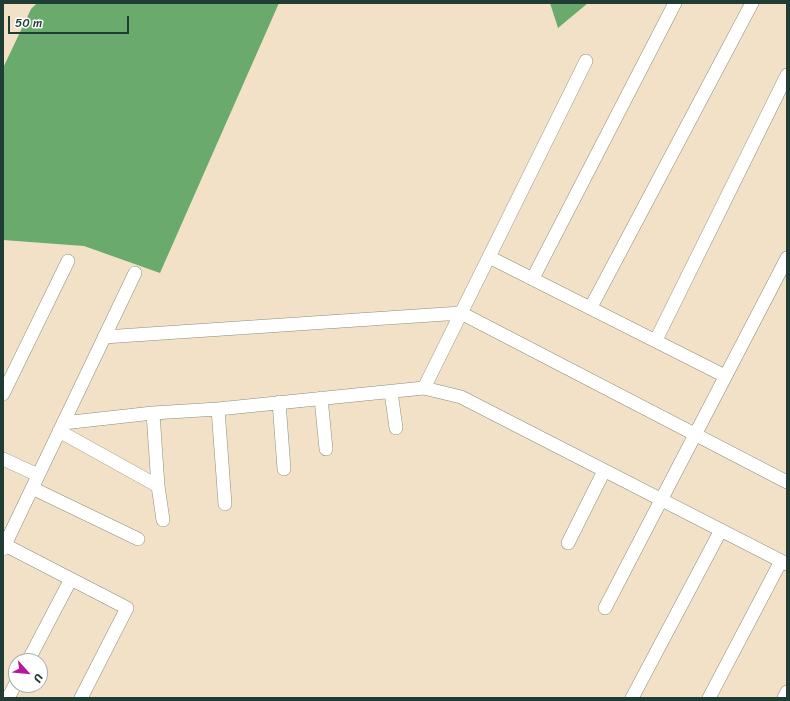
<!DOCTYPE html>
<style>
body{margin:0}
#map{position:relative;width:790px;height:701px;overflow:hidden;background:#f2e1c6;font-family:Sriracha,sans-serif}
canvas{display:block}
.frame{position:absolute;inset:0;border:4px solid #1f3d34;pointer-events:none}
.north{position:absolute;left:8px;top:653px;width:40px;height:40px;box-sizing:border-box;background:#fff;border:1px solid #a5b1ae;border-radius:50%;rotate:117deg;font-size:11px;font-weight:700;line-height:16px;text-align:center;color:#1f3d34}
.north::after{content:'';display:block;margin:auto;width:14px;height:18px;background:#b5179e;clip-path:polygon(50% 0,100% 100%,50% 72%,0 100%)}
.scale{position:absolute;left:8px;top:16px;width:121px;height:18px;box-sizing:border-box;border:2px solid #1f3d34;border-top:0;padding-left:5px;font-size:12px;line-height:14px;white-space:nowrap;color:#1f3d34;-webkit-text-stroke:3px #fff;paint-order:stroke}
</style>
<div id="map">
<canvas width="790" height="701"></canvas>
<div class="frame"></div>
<div class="north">U</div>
<div class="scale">50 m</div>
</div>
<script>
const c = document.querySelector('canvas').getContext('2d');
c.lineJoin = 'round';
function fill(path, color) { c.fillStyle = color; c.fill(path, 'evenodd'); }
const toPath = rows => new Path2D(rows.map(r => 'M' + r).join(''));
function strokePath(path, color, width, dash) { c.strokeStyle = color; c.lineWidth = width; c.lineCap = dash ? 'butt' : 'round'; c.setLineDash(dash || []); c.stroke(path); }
const forest = toPath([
 [37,3,279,3,160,273,84,246,3,240,3,68,31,9],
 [550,3,588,3,558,28]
]);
const street = toPath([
 [489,257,725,376],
 [533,278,675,3],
 [591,307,752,3],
 [104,337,461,313,787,482],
 [656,340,787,75],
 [424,388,586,61],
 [391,392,396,428],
 [3,394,68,261],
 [321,398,326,449],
 [279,402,284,469],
 [218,409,225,504],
 [153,413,158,486,163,520],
 [63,423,153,413,218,409,424,388,461,397,787,564],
 [59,431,158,486],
 [3,459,38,475],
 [32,488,138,539],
 [568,543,604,471],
 [5,545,127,608,81,698],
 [3,549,135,273],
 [605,608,787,258],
 [28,661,71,579],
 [8,698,16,683],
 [632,698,721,530],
 [709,698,781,561],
 [784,698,787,692]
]);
fill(forest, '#6aaa6d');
strokePath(street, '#888f7d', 14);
strokePath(street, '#fff', 13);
</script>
